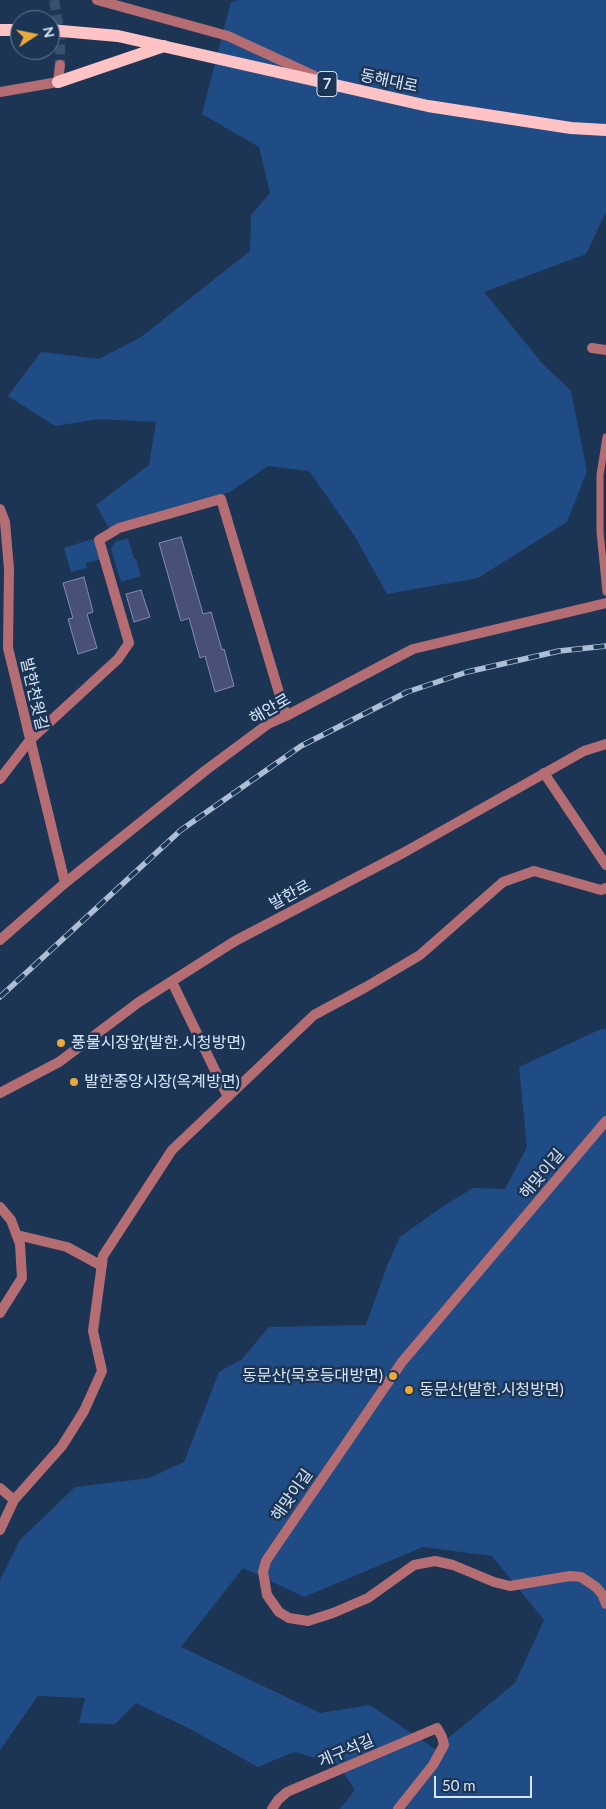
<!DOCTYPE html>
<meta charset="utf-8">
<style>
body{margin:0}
#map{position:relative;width:606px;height:1809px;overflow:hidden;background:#1c3554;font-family:Lato,sans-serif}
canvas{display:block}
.north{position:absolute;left:10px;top:10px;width:50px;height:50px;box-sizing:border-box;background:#1c3554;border:1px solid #667b96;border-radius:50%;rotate:79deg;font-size:14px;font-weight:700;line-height:20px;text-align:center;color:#d6e5f9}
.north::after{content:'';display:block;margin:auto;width:18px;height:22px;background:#eca93b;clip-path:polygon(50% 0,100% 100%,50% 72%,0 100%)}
.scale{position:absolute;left:434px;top:1776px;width:98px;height:22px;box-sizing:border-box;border:2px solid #d6e5f9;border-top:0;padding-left:6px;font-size:15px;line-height:18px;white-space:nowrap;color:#d6e5f9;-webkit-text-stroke:4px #1c3554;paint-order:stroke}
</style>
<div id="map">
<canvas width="606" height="1809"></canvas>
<div class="north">N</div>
<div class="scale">50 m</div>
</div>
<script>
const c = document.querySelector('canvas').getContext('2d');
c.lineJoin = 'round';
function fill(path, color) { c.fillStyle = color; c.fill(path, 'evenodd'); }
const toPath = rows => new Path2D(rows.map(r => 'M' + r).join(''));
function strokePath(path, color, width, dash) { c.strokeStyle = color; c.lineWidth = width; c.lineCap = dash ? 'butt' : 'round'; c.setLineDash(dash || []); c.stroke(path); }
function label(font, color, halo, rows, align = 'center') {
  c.font = font + ' Lato,"Noto Sans KR",sans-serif'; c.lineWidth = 5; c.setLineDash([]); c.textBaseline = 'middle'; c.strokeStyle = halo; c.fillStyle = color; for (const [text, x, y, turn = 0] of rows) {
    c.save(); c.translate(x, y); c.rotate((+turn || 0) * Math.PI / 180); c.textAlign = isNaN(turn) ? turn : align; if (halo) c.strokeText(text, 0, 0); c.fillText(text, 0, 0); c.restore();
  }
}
const green = toPath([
 [239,0,606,0,606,212,586,254,484,292,542,363,571,391,587,471,567,522,478,578,387,594,354,535,309,471,268,466,230,492,113,535,96,505,149,465,156,422,100,419,55,426,8,396,41,352,99,359,141,337,250,251,251,215,270,193,259,147,202,114,231,2],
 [128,538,134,559,136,559,141,576,121,582,111,549,115,542],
 [92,539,97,542,102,559,86,563,87,568,71,572,64,548],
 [606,1029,606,1809,340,1809,355,1790,338,1764,294,1752,258,1767,190,1729,136,1703,115,1724,79,1723,85,1698,38,1696,0,1750,0,1580,20,1540,75,1487,149,1478,184,1462,219,1372,242,1359,269,1327,366,1325,387,1266,400,1237,442,1207,473,1188,505,1189,527,1147,519,1067,599,1030],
 [423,1547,492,1556,544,1620,515,1683,435,1749,370,1705,320,1713,181,1647,243,1568,304,1597]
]);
const building = toPath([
 [181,537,203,614,211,612,222,650,224,649,234,686,215,692,205,656,200,658,189,618,181,621,159,543,181,537],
 [84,577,93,612,87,614,97,648,78,654,68,619,73,618,63,583,84,577],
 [141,590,150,617,134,622,126,594,141,590]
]);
const minorTunnel = toPath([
 [54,0,60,34,60,65]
]);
const service = toPath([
 [606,437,600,475,600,532,606,592]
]);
const minor = toPath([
 [97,0,228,36,319,78],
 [0,92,58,82,60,65],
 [592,348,606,350],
 [0,509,5,522,9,569,8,648,65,883],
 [544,773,606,865],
 [0,779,30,740,118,659,129,643,99,540,119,528,221,499,286,716],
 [172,982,228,1097],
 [606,1121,402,1362,274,1549,266,1561,263,1572,267,1595,279,1612,289,1618,308,1621,333,1613,368,1598,414,1565,435,1561,453,1565,494,1582,510,1586,570,1576,581,1577,596,1587,602,1594,606,1604],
 [0,1207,11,1220,20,1244,22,1278,0,1313],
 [17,1235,67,1247,102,1266],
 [0,1488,14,1500],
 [0,1530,14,1500,62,1446,84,1411,102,1371,93,1331,103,1256,172,1150,314,1015,366,987,420,955,503,882,534,871,601,890,606,888],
 [272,1809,278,1800,287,1792,437,1728,442,1737,444,1745,433,1765,398,1809]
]);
const tertiary = toPath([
 [0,940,65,883,206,770,268,724,286,716,413,649,606,603],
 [0,1093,59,1062,139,1002,235,941,403,853,584,751,606,744]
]);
const primary = toPath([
 [0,30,20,30],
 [50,30,118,36,428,106,571,128,606,130],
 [58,82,164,46]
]);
const rail = toPath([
 [0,997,181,830,301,746,407,692,467,672,559,651,606,646]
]);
const markers = [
 [61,1043,5,"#eca93b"],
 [74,1082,5,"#eca93b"],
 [393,1376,5,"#eca93b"],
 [409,1390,5,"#eca93b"]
];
const shields = [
 [327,84,20]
];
const shieldNames = [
 ["7",327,84]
];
const streetNames = [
 ["동해대로",389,81,12],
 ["발한천윗길",34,694,77],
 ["해안로",270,709,-30],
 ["발한로",290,895,-28],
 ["해맞이길",542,1174,-50],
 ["해맞이길",292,1495,-55],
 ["게구석길",346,1751,-23]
];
const poiNames = [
 ["풍물시장앞(발한.시청방면)",71,1043],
 ["발한중앙시장(옥계방면)",84,1082],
 ["동문산(묵호등대방면)",383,1376,"right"],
 ["동문산(발한.시청방면)",419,1390]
];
fill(green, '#1f4c84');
fill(building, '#495077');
strokePath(building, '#838cb7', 1);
strokePath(minorTunnel, '#384f6d', 10, [10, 5]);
strokePath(service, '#b46d73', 7);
strokePath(minor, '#b46d73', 10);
strokePath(tertiary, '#b46d73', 10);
strokePath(primary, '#ffc3c6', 12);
strokePath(rail, '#adbed5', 5.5);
strokePath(rail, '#1c3554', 4, [11]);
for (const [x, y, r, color] of markers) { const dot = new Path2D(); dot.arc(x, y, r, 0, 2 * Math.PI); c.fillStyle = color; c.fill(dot); strokePath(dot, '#1c3554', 2); }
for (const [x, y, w] of shields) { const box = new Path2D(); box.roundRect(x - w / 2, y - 12.5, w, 25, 4); c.fillStyle = '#1c3554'; c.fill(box); strokePath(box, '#d6e5f9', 1); }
label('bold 15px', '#d6e5f9', null, shieldNames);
label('16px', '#d6e5f9', '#1c3554', streetNames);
label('16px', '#d6e5f9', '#1c3554', poiNames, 'left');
</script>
